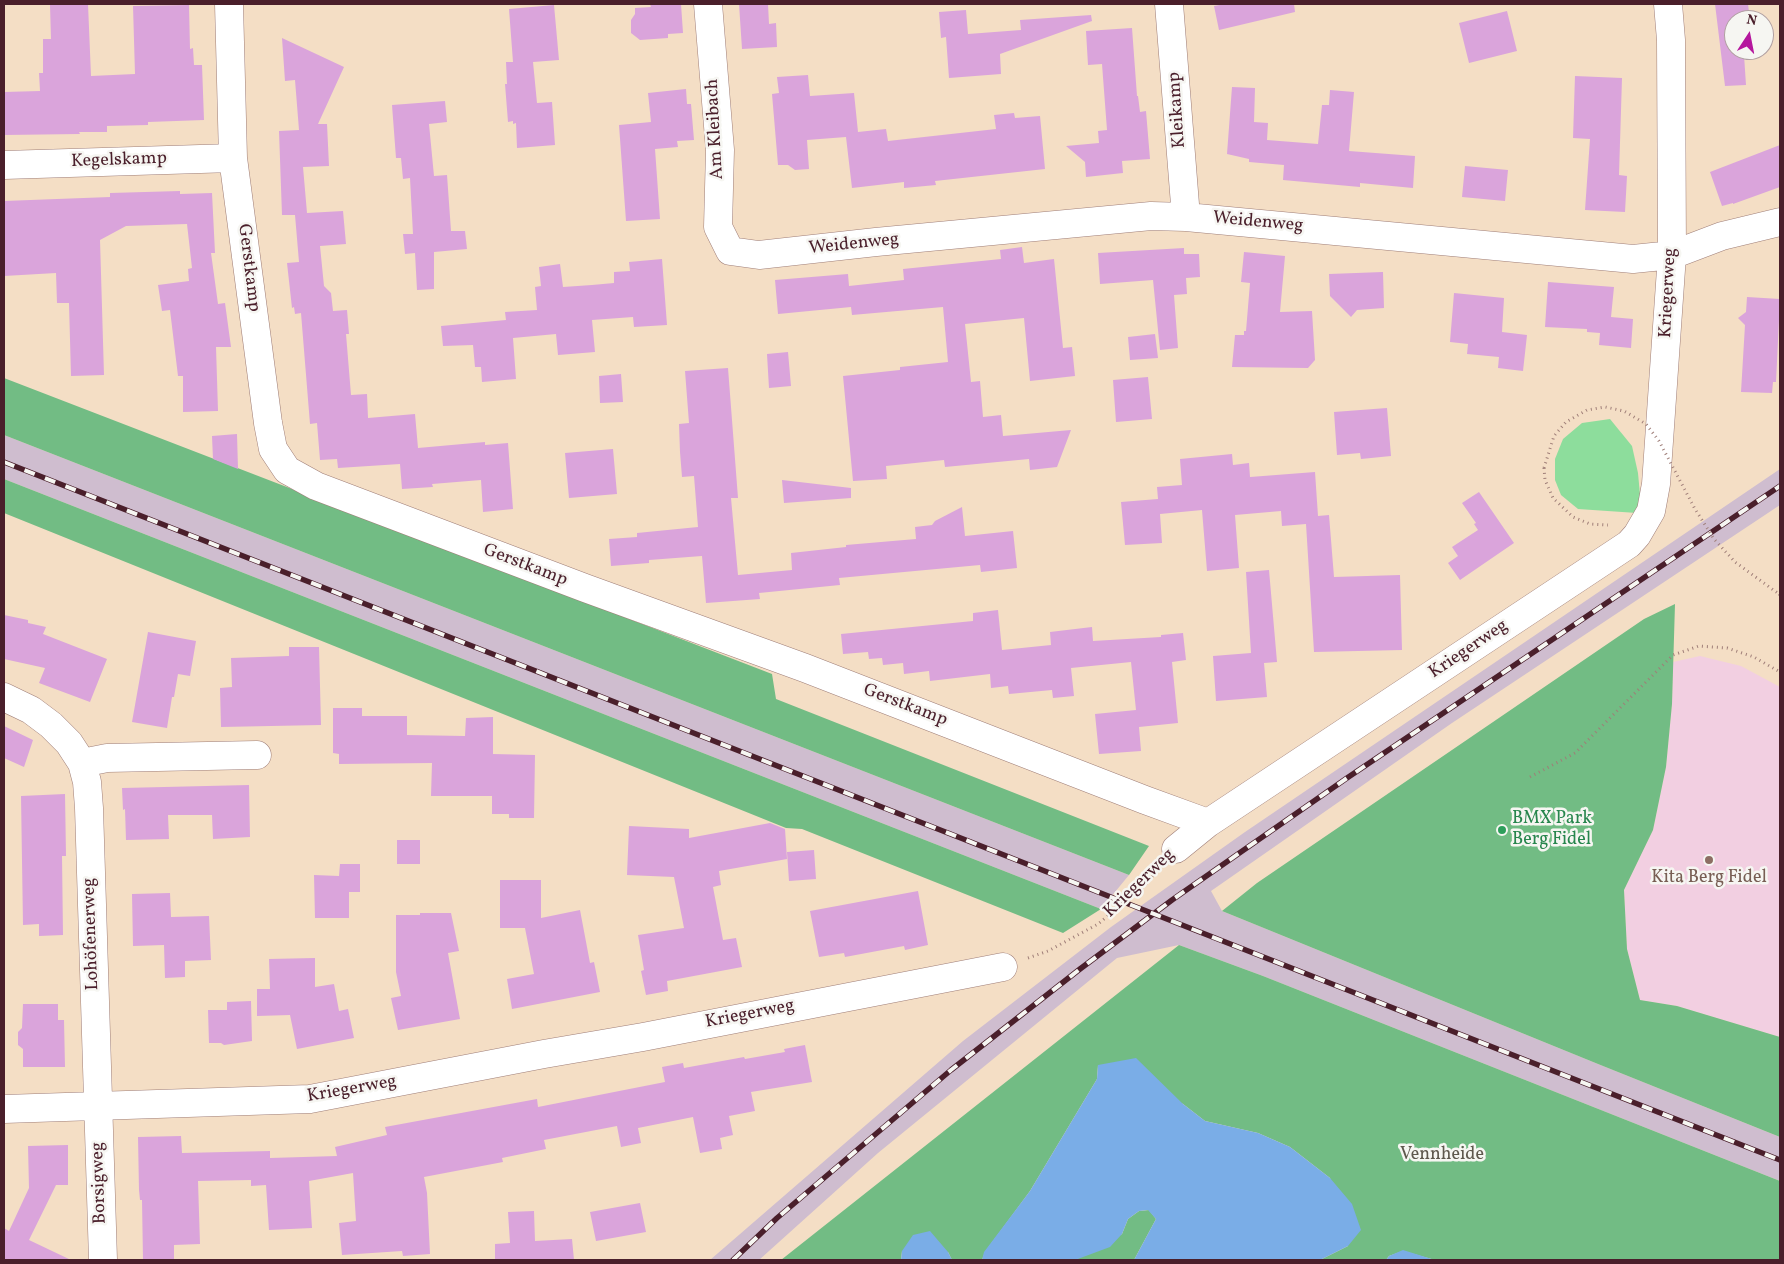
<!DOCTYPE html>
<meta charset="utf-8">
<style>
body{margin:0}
#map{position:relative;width:1784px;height:1264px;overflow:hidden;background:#f4dec5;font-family:Vollkorn,serif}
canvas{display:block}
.frame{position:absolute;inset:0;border:5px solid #4a1f2b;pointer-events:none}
.north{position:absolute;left:1724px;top:10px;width:50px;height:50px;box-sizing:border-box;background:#f6f6f2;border:1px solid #b1a0a2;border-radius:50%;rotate:11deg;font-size:14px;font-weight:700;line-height:20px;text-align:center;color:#4a1f2b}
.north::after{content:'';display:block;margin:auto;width:18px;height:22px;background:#b5179e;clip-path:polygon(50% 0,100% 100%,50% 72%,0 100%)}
</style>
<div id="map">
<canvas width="1784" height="1264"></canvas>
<div class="frame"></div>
<div class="north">N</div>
</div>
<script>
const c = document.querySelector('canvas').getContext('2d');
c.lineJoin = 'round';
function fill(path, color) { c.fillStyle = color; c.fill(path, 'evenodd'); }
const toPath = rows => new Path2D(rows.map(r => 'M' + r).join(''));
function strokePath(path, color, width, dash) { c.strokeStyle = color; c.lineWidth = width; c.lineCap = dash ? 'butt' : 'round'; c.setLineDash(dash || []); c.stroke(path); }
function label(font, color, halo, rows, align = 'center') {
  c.font = font + ' Vollkorn,serif'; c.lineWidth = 5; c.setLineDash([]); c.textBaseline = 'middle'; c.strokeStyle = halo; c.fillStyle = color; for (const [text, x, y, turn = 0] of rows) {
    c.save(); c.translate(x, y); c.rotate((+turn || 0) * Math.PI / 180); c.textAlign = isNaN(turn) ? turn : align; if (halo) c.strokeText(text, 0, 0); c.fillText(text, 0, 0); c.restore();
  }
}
const built = toPath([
 [1700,656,1741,666,1780,687,1780,1037,1677,1006,1640,1000,1627,949,1624,890,1653,830,1666,767,1672,704,1673,662]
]);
const industrial = toPath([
 [4,435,1129,875,1101,909,4,479],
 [1780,469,1780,505,1452,723,1211,891,1222,911,1598,1064,1780,1137,1780,1181,1263,976,1179,945,1117,958,878,1153,759,1260,710,1260,963,1041,1111,927,1245,832]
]);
const green = toPath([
 [1610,419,1632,446,1638,473,1640,495,1637,513,1578,509,1561,495,1555,480,1555,459,1563,439,1582,423]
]);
const forest = toPath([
 [4,378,772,674,776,699,1149,846,1129,875,4,435],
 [4,479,1101,909,1063,933,802,829,786,828,4,513],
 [1675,604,1672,704,1666,767,1653,830,1624,890,1627,949,1640,1000,1677,1006,1780,1037,1780,1137,1598,1064,1222,911,1257,883,1644,619],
 [1179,945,1263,976,1780,1181,1780,1260,1435,1260,1403,1251,1389,1256,1386,1260,1320,1260,1348,1246,1330,1178,1290,1147,1258,1133,1205,1121,1183,1104,1098,1065,1097,1079,1030,1191,985,1252,982,1260,952,1260,948,1252,902,1251,901,1260,781,1260],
 [1149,1210,1156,1219,1134,1260,1075,1260,1122,1234,1128,1219,1139,1211]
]);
const water = toPath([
 [1136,1058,1183,1104,1205,1121,1258,1133,1290,1147,1330,1178,1352,1204,1361,1230,1348,1246,1320,1260,1134,1260,1156,1219,1148,1210,1139,1211,1128,1219,1122,1234,1110,1247,1075,1260,982,1260,984,1252,1030,1191,1097,1079,1098,1065],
 [930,1231,948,1252,952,1260,901,1260,902,1251,913,1235],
 [1403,1250,1435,1260,1386,1260,1389,1256]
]);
const building = toPath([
 [88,4,91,76,135,74,133,6,189,5,190,49,193,48,194,65,202,65,204,120,148,122,148,125,107,126,107,132,79,132,80,134,4,135,4,92,40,91,39,73,43,73,43,39,51,39,50,5],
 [650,4,681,4,683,33,668,34,668,38,640,40,631,33,631,20,635,14,635,8,651,7],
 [739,4,768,4,769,24,776,23,777,47,742,49],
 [1225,4,1294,4,1295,12,1219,30,1214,6],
 [1715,4,1748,4,1750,20,1734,20,1734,50,1754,50,1754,53,1744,55,1746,85,1725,86],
 [554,5,559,60,533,62,537,103,552,102,555,145,517,148,516,123,513,124,513,121,508,122,505,84,507,84,506,62,513,62,509,9],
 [966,10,968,34,1021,30,1020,20,1091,15,1092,21,1000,54,1001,74,949,78,946,37,941,38,939,12],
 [1507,11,1517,51,1469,63,1459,23],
 [1132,28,1137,96,1138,96,1140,112,1146,111,1150,159,1122,161,1123,173,1086,177,1085,162,1066,146,1099,143,1098,131,1107,130,1102,64,1088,65,1086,31],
 [282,38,344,67,318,124,327,124,329,166,303,167,307,213,343,211,346,244,320,246,324,286,331,293,333,311,347,310,349,334,346,334,351,395,367,394,368,418,415,414,418,448,485,442,485,445,508,443,513,509,483,512,481,480,432,484,433,487,402,489,400,464,338,468,337,459,320,460,317,423,310,424,301,313,295,314,294,307,292,308,287,263,299,262,295,215,282,215,279,131,299,130,295,80,285,81],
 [808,75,810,96,854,93,858,132,886,129,888,141,996,129,994,115,1014,113,1015,118,1040,116,1045,169,935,181,936,185,904,188,904,182,852,188,846,137,807,140,809,169,795,170,788,165,778,165,772,94,779,93,777,77],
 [1575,76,1622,78,1619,175,1627,176,1625,212,1585,210,1590,139,1573,138],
 [1232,87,1255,88,1254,122,1268,123,1267,140,1318,144,1322,105,1329,105,1330,90,1354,92,1349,151,1415,156,1413,188,1360,183,1360,187,1283,180,1284,165,1249,162,1249,159,1227,154],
 [686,89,687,104,691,104,694,140,677,141,678,147,655,149,660,219,626,221,619,125,651,122,648,93],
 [445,101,447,122,429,124,434,176,447,175,451,231,465,231,467,249,434,252,434,289,417,290,415,253,405,254,403,234,413,234,410,178,403,179,401,158,396,158,392,105],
 [1780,145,1780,187,1733,204,1733,203,1722,206,1710,172],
 [1465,166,1508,170,1505,201,1462,197],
 [180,191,180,194,212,193,215,253,211,253,218,304,225,303,231,347,216,347,218,411,183,412,183,376,178,376,170,310,162,311,158,285,189,281,188,269,192,268,187,224,126,226,100,240,104,375,71,376,69,303,57,303,56,273,4,276,4,201,110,197,110,193],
 [1022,247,1024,263,1054,259,1063,348,1072,347,1075,376,1030,381,1024,318,965,324,971,382,980,381,983,417,1001,415,1003,436,1071,430,1057,467,1030,470,1029,459,945,467,944,460,886,466,887,479,853,481,843,376,900,370,900,367,948,362,943,307,852,315,851,307,778,314,775,280,848,274,849,286,904,280,903,269,1001,259,1000,250],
 [1184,248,1184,254,1199,254,1200,277,1186,278,1187,294,1174,295,1178,348,1160,350,1153,280,1100,284,1098,253],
 [1244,252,1285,256,1280,312,1312,311,1315,360,1308,368,1232,367,1235,335,1244,335,1244,331,1246,331,1250,283,1241,282],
 [662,259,667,325,634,327,633,317,592,320,595,352,558,355,556,334,513,338,516,379,482,382,481,367,475,367,473,345,443,346,441,326,506,320,505,312,537,310,535,287,541,286,539,267,560,264,563,287,592,285,614,283,614,272,630,271,629,262],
 [1383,272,1384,308,1357,310,1351,317,1330,296,1329,274],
 [1548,282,1614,287,1611,317,1633,319,1631,348,1599,345,1600,333,1587,332,1587,329,1545,327],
 [1454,293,1504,298,1502,332,1527,335,1523,371,1498,368,1499,357,1467,354,1468,344,1450,342],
 [1747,297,1780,299,1776,382,1773,382,1772,393,1741,392,1745,325,1738,318,1746,312],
 [1155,334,1158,358,1130,360,1128,337],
 [788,352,791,386,769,388,767,354],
 [728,368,738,498,731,498,738,575,792,570,791,553,846,547,846,545,916,539,915,527,932,525,935,521,962,507,965,536,1013,531,1017,568,981,572,980,565,839,578,840,585,759,593,760,599,706,603,702,556,649,560,649,563,611,566,609,539,637,537,637,533,698,527,694,476,682,477,680,452,679,424,689,423,685,371],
 [621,374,623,402,600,403,599,376],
 [1148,377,1152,419,1116,422,1113,380],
 [1387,408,1391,456,1361,459,1360,453,1337,455,1334,412],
 [237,434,238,469,213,459,212,436],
 [613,449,617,494,569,498,565,453],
 [1232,454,1233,465,1249,463,1250,477,1315,472,1318,516,1329,515,1334,577,1400,575,1402,650,1314,652,1306,524,1282,526,1281,511,1235,515,1239,568,1207,571,1202,510,1160,514,1162,543,1125,545,1121,502,1158,499,1157,487,1182,485,1180,459],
 [782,480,851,488,851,498,784,503],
 [1479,492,1514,543,1460,580,1448,563,1458,556,1452,547,1478,530,1474,524,1476,523,1462,503],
 [1269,570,1277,662,1264,663,1267,697,1216,701,1213,656,1251,653,1246,572],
 [998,610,1002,650,1051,645,1050,632,1092,627,1093,641,1161,637,1161,635,1183,633,1186,660,1172,662,1178,723,1139,727,1141,751,1099,754,1095,714,1136,710,1131,662,1071,668,1074,696,1053,698,1052,690,1009,694,1008,686,991,688,990,674,930,681,929,671,904,674,903,663,883,665,882,658,869,659,868,652,843,654,841,634,973,621,973,613],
 [4,615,28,620,28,623,46,627,43,634,107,659,90,702,39,683,45,668,4,659],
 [148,632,196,641,190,676,178,674,174,697,172,697,167,728,132,722],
 [289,647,319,647,321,725,221,727,220,688,232,687,231,658,289,656],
 [333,708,362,708,362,716,407,716,407,735,465,736,466,718,493,717,493,754,535,755,534,818,509,818,509,814,492,814,492,796,431,796,432,763,339,764,339,754,333,753],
 [4,726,33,740,24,767,4,758],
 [249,785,250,837,213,839,212,815,168,815,169,839,126,840,125,809,123,810,122,788],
 [65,794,66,856,62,856,63,935,39,936,39,924,23,925,21,796],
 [770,823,785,829,787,859,719,871,721,885,713,887,723,940,736,938,742,967,667,981,668,991,646,995,641,971,644,970,638,935,684,928,674,877,627,875,629,826,689,829,689,838],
 [397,840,420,840,420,864,397,864],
 [814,850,816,879,789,881,787,852],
 [340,864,360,864,360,892,349,892,349,918,315,918,314,875,339,876],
 [500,880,541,880,541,918,580,910,590,963,594,962,600,992,512,1009,507,979,534,974,525,928,500,928],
 [918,891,928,945,905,950,904,946,845,957,844,953,819,957,810,911],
 [170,893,171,917,209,916,211,960,185,961,185,977,165,978,164,945,133,946,132,894],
 [420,913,451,913,459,951,448,953,460,1019,398,1030,391,998,401,996,396,972,396,915,420,915],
 [315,958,315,987,334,984,339,1011,348,1009,354,1038,297,1049,290,1015,257,1016,257,989,270,989,269,959],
 [251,1001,252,1041,224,1045,221,1043,209,1043,208,1010,227,1010,227,1002],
 [23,1004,58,1004,58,1020,64,1020,65,1067,23,1067,23,1049,18,1045,18,1032,22,1028],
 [805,1045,812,1082,751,1092,755,1111,729,1116,733,1135,720,1138,722,1149,700,1153,693,1117,638,1128,641,1143,621,1147,617,1126,544,1140,546,1149,502,1158,503,1162,424,1177,427,1193,430,1254,403,1256,402,1251,342,1255,339,1223,356,1221,353,1173,309,1181,312,1228,269,1230,266,1185,251,1186,251,1180,198,1181,200,1244,174,1245,174,1260,143,1260,142,1200,140,1200,139,1190,138,1137,181,1136,182,1153,270,1151,270,1158,337,1156,335,1147,387,1135,385,1127,537,1099,538,1107,665,1082,662,1067,683,1063,684,1068,744,1057,745,1059,785,1052,784,1049],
 [68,1145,68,1185,56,1185,29,1240,71,1260,4,1260,4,1228,9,1231,29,1188,28,1146],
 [640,1203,646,1232,596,1241,590,1212],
 [534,1211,535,1241,572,1239,574,1260,495,1260,495,1244,510,1243,508,1212]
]);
const path = toPath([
 [1544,468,1545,480,1553,498,1573,517,1590,524,1608,525],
 [1779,594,1780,595],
 [1530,777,1575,753,1673,655,1699,646,1727,648,1754,657,1780,672],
 [1028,958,1048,951,1098,924,1146,884,1159,868]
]);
const street = toPath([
 [229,4,233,158,268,423,273,449,287,470,316,486,585,588,805,668,1145,800,1208,823],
 [708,4,720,150,718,227,730,251,759,255,876,242,1151,216,1186,217,1633,259,1672,255,1722,236,1780,222],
 [1169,4,1186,217],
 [4,165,233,158],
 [4,697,31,710,51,725,69,743,82,763,107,758,257,755],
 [82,763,87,782,89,808,103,1260],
 [1176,849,1208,823,1629,544,1637,535,1651,511,1656,484,1672,255,1671,40,1668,4],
 [4,1109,310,1099,544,1054,643,1037,1003,967]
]);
const rail = toPath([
 [4,462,1780,1160],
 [733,1260,777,1218,951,1070,1080,969,1172,900,1347,778,1780,486]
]);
const pathBridge = toPath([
 [1544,468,1554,436,1566,422,1587,410,1605,407,1624,411,1646,424,1659,441,1695,509,1714,539,1735,562,1779,594]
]);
const markers = [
 [1502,830,5,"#2e9e5b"],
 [1709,860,5,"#8d6e63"]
];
const streetNames = [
 ["Kleikamp",1178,110,-94],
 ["Am Kleibach",716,129,-93],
 ["Kegelskamp",119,161,-2],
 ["Weidenweg",1258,223,5],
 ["Weidenweg",854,245,-6],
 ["Gerstkamp",248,268,83],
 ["Kriegerweg",1669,293,-87],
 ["Gerstkamp",525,566,21],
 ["Kriegerweg",1469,650,-34],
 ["Gerstkamp",905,706,21],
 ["Kriegerweg",1140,884,-44],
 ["Lohöfenerweg",92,934,-92],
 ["Kriegerweg",750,1015,-11],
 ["Kriegerweg",352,1090,-10],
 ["Borsigweg",100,1183,-92]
];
const leisureNames = [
 ["BMX Park",1512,820],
 ["Berg Fidel",1512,841]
];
const educationNames = [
 ["Kita Berg Fidel",1709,879]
];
const parkNames = [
 ["Vennheide",1442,1156]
];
fill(built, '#f2cfe1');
fill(industrial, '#cfbdcf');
fill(green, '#8ddd9c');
fill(forest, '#72bc84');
fill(water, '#7aade7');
fill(building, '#daa4db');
strokePath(street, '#9f7e78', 29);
strokePath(path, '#9f7e78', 3, [1, 4]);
strokePath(street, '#fff', 28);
strokePath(rail, '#4a1f2b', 5.5);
strokePath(rail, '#f6f6f2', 4, [11]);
strokePath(pathBridge, '#9f7e78', 3, [1, 4]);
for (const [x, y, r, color] of markers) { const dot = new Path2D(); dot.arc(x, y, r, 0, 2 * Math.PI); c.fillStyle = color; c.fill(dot); strokePath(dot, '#f6f6f2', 2); }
label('18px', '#4a1f2b', '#f6f6f2', streetNames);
label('18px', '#27864d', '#f6f6f2', leisureNames, 'left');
label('18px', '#785e54', '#f6f6f2', educationNames);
label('18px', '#5e584d', '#f6f6f2', parkNames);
</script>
